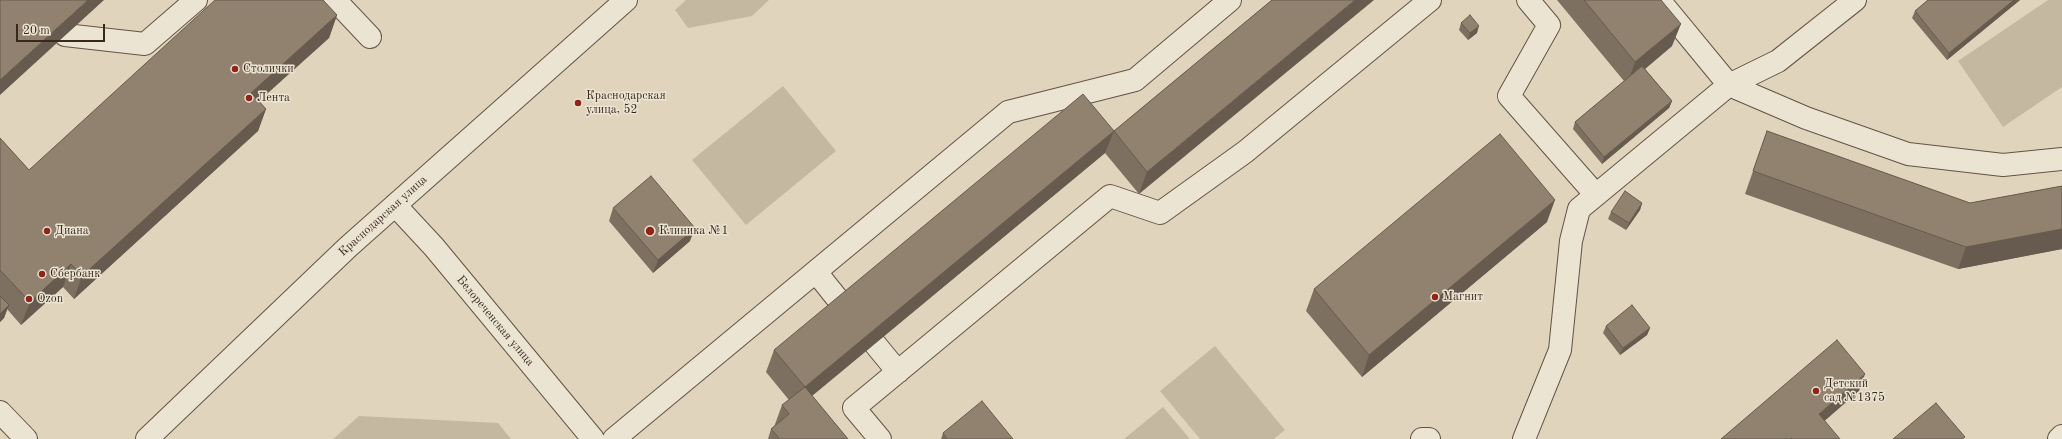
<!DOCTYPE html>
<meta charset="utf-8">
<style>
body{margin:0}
#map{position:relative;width:2062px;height:439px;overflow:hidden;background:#e0d5bc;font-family:"Old Standard TT",serif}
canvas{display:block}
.scale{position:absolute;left:16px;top:24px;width:89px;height:18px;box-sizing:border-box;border:2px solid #3b281d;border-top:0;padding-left:5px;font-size:12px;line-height:14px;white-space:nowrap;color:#3b281d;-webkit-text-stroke:3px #ebe4d3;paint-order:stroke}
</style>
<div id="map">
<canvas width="2062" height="439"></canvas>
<div class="scale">20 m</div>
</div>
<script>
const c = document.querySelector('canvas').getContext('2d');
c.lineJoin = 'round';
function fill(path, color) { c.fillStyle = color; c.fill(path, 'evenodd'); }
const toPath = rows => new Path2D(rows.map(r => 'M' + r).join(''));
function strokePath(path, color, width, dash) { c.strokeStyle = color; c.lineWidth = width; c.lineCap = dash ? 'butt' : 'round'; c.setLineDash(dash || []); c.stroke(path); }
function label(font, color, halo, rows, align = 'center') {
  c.font = font + ' "Old Standard TT",serif'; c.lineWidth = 3; c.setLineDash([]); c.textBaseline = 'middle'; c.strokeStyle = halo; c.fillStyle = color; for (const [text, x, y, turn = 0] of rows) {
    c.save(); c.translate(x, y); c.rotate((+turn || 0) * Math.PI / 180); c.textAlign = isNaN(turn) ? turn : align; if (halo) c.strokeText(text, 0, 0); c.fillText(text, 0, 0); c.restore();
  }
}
const green = toPath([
 [686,0,769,0,752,16,688,28,675,10],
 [2048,0,2062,0,2062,87,2003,127,1958,61],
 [783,86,836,151,746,225,692,160],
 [1215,346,1285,430,1274,439,1200,439,1160,391],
 [1163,407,1190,439,1124,439],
 [359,416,498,423,511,439,333,439]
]);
const minor = toPath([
 [335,0,370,37],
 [1528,0,1549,25,1509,96,1596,195],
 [1659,0,1729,85,1806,118,1908,154,2003,165,2062,159],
 [65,35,145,44,196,0],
 [395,205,434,247,593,439],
 [816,272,844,307],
 [875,344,898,372],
 [0,412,26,439],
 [147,439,348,247,626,0],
 [614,439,1008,112,1135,80,1230,0],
 [880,439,854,408,1110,196,1160,213,1245,152,1430,0],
 [1422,439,1429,439],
 [1524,439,1560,350,1571,241,1579,209,1729,85,1778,61,1855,0],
 [2059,439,2062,436]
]);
const wall = toPath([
 [1272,0,1139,194,1105,153,812,396,848,439,768,439,771,429,774,427,782,405,789,400,766,372,774,350,1114,131],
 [1557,0,1661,0,1672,46,1645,69,1672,101,1669,108,1602,164,1573,129,1575,122,1624,81],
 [1928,0,2020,0,1947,60,1912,18,1915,11],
 [337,15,329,38,259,101,266,109,258,131,74,299,63,287,21,325,7,309,4,318,0,322,0,138,29,170],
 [1461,23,1477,33,1468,40,1459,30],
 [1767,131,1970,203,2062,186,2062,249,1958,269,1745,194],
 [1642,203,1640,210,1626,230,1608,219,1611,212],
 [613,208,690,241,653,273,609,221],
 [1547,222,1362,377,1306,311,1314,289],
 [1606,326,1650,328,1647,335,1620,355,1603,333],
 [943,433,1013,439,941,439]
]);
const shadedWall = toPath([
 [88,0,104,0,0,95,0,80],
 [1355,0,1374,0,1139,194,1147,172],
 [2014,0,2020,0,1947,60,1949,53],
 [337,15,329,38,243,115,251,93],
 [1681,24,1672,46,1627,84,1635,62],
 [1479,26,1477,33,1468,40,1470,33],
 [1672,101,1669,108,1602,164,1604,157],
 [266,109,258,131,74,299,82,276],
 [1114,131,1105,153,796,409,805,387],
 [1555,200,1547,222,1362,377,1369,355],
 [1642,203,1640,210,1626,230,1629,223],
 [695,228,690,241,653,273,658,260],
 [2062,229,2062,249,1958,269,1966,247],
 [71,264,63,287,21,325,30,302],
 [9,305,4,318,0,322,0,314],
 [1650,328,1647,335,1620,355,1623,348],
 [1865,374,1859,391,1813,431,1819,414]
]);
const building = toPath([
 [0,0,88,0,0,80,0,0],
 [215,0,323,0,337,15,251,93,266,109,82,276,71,264,30,302,0,270,0,138,29,170,215,0],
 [1272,0,1355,0,1147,172,1114,131,805,387,848,439,780,439,771,429,789,414,782,405,805,387,774,350,1083,94,1114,131,1272,0],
 [1584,0,1661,0,1681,24,1635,62,1584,0],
 [1928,0,2014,0,1949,53,1915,11,1928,0],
 [1470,15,1479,26,1470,33,1461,23,1470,15],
 [1642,66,1672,101,1604,157,1575,122,1642,66],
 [1767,131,1970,203,2062,186,2062,229,1966,247,1753,171,1767,131],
 [1500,134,1555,200,1369,355,1314,289,1500,134],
 [651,176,695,228,658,260,613,208,651,176],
 [1625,191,1642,203,1629,223,1611,212,1625,191],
 [0,296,9,305,0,314,0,296],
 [1632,305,1650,328,1623,348,1606,326,1632,305],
 [1837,340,1865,374,1819,414,1840,439,1792,439,1791,438,1790,439,1721,439,1837,340],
 [982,401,1013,439,947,439,943,433,982,401],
 [1936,403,1965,437,1962,439,1893,439,1936,403]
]);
const markers = [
 [235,69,4,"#8f2418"],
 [249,98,4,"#8f2418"],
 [578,103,4,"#8f2418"],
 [47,231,4,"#8f2418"],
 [650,231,5,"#8f2418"],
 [42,274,4,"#8f2418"],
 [1435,297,4,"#8f2418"],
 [29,299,4,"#8f2418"],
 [1816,391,4,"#8f2418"]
];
const poiNames = [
 ["Столички",243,69],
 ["Краснодарская",586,96],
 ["улица, 52",586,110],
 ["Лента",257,98],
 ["Диана",55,231],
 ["Клиника №1",659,231],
 ["Сбербанк",50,274],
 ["Магнит",1443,297],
 ["Ozon",37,299],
 ["Детский",1824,384],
 ["сад №1375",1824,398]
];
const streetNames = [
 ["Краснодарская улица",383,216,-42],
 ["Белореченская улица",495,321,50]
];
fill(green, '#c4b8a1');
strokePath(minor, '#645345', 24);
strokePath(minor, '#ebe4d3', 22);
fill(wall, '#7d7060');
fill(shadedWall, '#665b4e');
fill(building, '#918270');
strokePath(building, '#665b4e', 1);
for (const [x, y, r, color] of markers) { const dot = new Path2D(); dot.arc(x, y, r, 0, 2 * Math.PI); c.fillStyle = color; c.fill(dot); strokePath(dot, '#ebe4d3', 1.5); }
label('12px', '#3b281d', '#ebe4d3', poiNames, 'left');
label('12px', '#3b281d', '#ebe4d3', streetNames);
</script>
